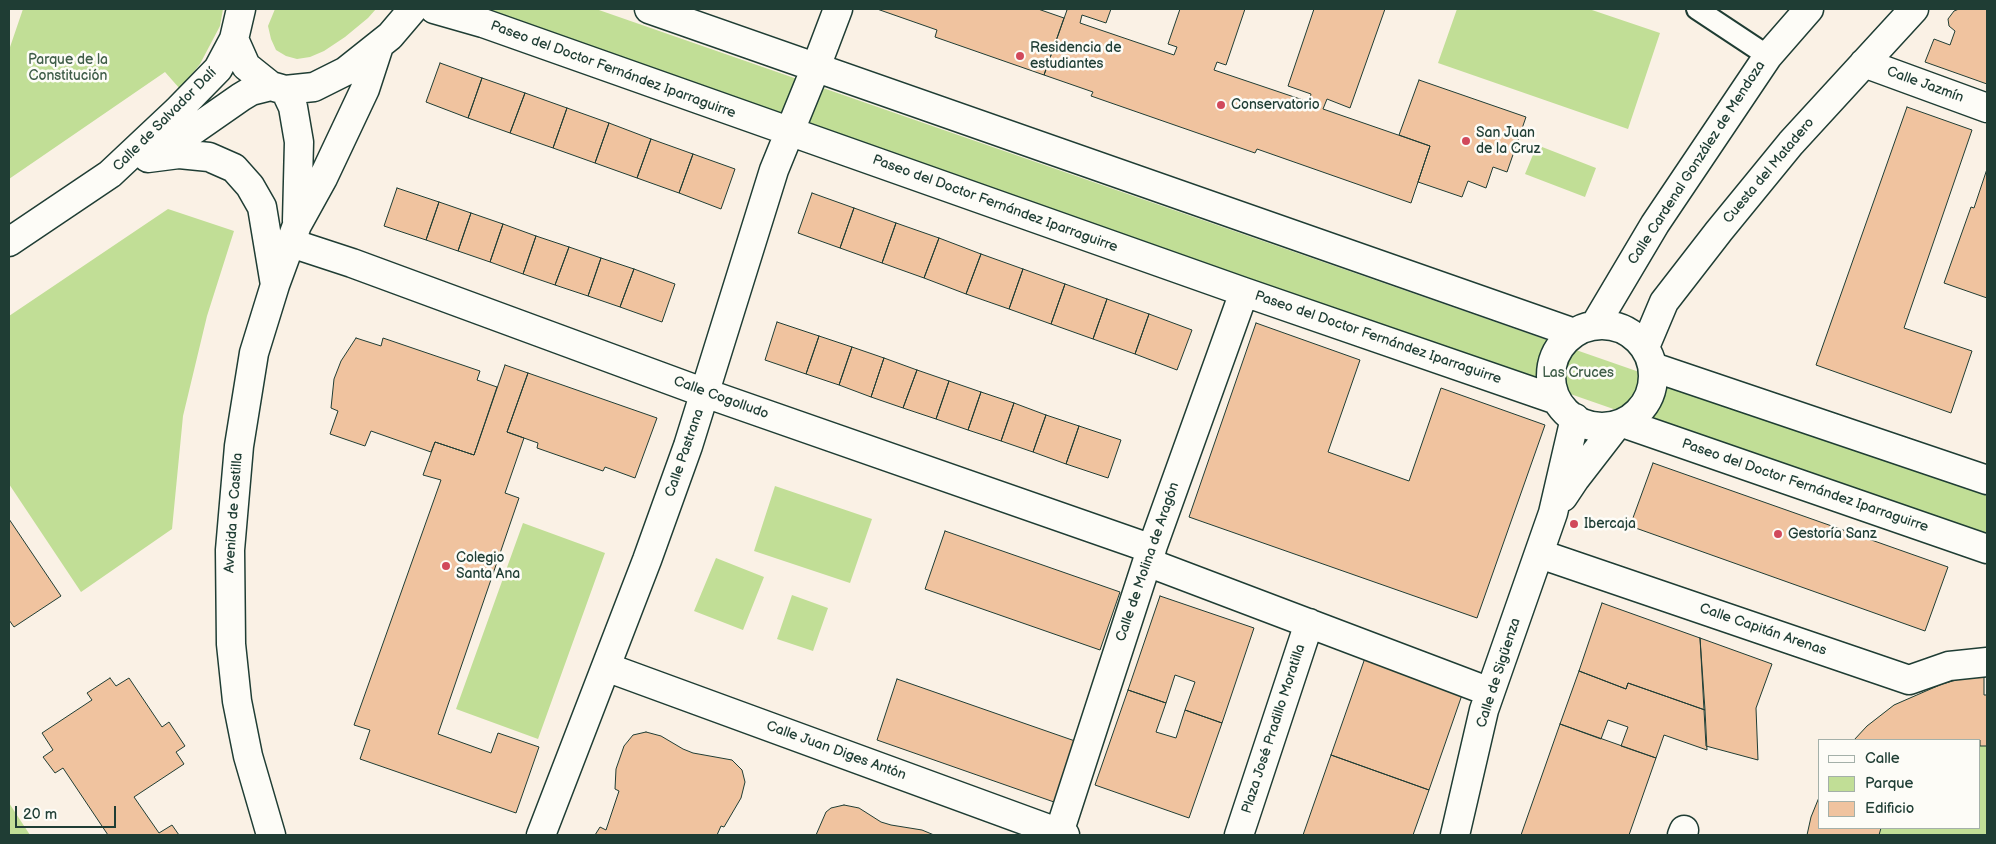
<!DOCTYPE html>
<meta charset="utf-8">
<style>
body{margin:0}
#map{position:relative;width:1996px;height:844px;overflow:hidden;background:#faf1e5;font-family:"Balsamiq Sans",sans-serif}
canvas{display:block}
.frame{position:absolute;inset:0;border:10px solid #1f3d34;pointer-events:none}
.legend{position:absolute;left:1818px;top:739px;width:162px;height:90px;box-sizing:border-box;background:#fdfcf7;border:1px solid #a4b0a9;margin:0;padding:6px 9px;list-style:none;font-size:15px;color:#1f3d34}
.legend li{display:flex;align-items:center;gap:10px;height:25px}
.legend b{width:25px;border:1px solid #a4b0a9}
.scale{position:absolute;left:15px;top:806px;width:101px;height:22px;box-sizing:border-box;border:2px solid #1f3d34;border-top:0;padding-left:6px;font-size:15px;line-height:18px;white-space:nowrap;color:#1f3d34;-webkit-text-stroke:4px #fdfcf7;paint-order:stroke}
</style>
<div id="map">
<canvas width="1996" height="844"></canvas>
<div class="frame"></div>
<ul class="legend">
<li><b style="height:6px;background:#fdfcf7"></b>Calle</li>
<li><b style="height:14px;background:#c1de96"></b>Parque</li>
<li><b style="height:14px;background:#f0c39f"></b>Edificio</li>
</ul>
<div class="scale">20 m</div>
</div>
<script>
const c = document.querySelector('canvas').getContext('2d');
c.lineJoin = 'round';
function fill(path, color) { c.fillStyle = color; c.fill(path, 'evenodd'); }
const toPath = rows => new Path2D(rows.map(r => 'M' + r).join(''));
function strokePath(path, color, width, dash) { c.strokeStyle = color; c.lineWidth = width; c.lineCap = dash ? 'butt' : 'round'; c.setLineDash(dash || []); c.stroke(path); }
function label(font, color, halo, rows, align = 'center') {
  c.font = font + ' "Balsamiq Sans",sans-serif'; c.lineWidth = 5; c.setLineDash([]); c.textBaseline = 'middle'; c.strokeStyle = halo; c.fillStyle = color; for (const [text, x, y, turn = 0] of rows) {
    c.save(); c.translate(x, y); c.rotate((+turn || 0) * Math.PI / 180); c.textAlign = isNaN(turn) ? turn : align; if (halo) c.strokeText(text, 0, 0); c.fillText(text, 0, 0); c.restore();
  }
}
const green = toPath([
 [23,9,223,9,220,26,200,64,180,89,165,72,9,179,9,50],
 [275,9,376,9,368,18,345,37,324,51,310,57,297,59,286,56,276,50,271,39,268,26],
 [464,9,596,9,1987,493,1987,539],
 [1457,9,1589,9,1660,33,1628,129,1438,63],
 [1537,145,1596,168,1585,197,1525,174],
 [168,209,234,231,207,316,183,416,172,529,81,592,9,484,9,316],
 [775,486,872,519,850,583,754,551],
 [523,523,605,553,538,739,456,709],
 [716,558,764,577,743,630,694,611],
 [792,595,828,608,813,651,777,639],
 [1984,676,1984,695,1987,695,1987,835,1807,835,1811,817,1820,795,1820,828,1980,828,1980,740,1854,740,1867,726,1894,705,1942,684,1963,678],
 [9,803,30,835,9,835]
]);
const building = toPath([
 [877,9,1038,9,1064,18,1044,75,935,37,937,30,877,9],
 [1064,9,1111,9,1106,23,1082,15,1080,23,1174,55,1177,47,1168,44,1180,9,1245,9,1226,65,1217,62,1214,70,1309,102,1311,94,1288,86,1314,9,1385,9,1350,108,1327,99,1323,109,1430,146,1411,203,1257,149,1255,153,1091,96,1093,92,1044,75,1067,10,1064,9],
 [1959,9,1987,9,1987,84,1925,62,1934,39,1950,45,1955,31,1949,26,1948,19,1954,11,1959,9],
 [440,63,482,78,468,118,426,102,440,63],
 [482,78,525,93,510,133,468,118,482,78],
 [1419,80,1526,117,1507,172,1493,167,1486,188,1468,181,1462,197,1418,182,1430,146,1399,135,1419,80],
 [525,93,567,108,553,148,510,133,525,93],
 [1907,107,1972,130,1904,328,1972,351,1951,413,1816,365,1907,107],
 [567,108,609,123,595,163,553,148,567,108],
 [609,123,651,139,637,178,595,163,609,123],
 [651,139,693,154,679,193,637,178,651,139],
 [693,154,735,169,721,209,679,193,693,154],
 [1987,169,1987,298,1944,283,1971,207,1974,208,1987,169],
 [397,188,439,202,426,240,384,226,397,188],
 [812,193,854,208,840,248,798,233,812,193],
 [439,202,471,213,458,251,426,240,439,202],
 [854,208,896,223,882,263,840,248,854,208],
 [471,213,503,224,490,262,458,251,471,213],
 [896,223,939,238,924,278,882,263,896,223],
 [503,224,536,236,523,274,490,262,503,224],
 [536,236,569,247,555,285,523,274,536,236],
 [939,238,981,254,966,294,924,278,939,238],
 [569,247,601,258,588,296,555,285,569,247],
 [981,254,1023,269,1009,309,966,294,981,254],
 [601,258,634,269,620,307,588,296,601,258],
 [634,269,675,284,662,322,620,307,634,269],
 [1023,269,1065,284,1051,324,1009,309,1023,269],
 [1065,284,1107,299,1093,339,1051,324,1065,284],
 [1107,299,1149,314,1135,354,1093,339,1107,299],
 [1149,314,1192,330,1177,370,1135,354,1149,314],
 [777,322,819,336,806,374,765,360,777,322],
 [1256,323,1360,360,1328,452,1409,481,1441,388,1545,425,1477,618,1189,517,1256,323],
 [819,336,852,347,839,385,806,374,819,336],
 [356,338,381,346,383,338,480,371,477,380,497,387,474,455,435,442,431,452,371,431,365,446,330,434,338,411,331,408,334,379,341,361,356,338],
 [852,347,884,358,871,397,839,385,852,347],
 [884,358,917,370,903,408,871,397,884,358],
 [505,365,528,373,507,432,524,438,505,493,519,498,438,734,491,753,498,733,539,747,516,813,360,759,370,730,354,725,441,480,423,475,435,442,474,455,505,365],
 [917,370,949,381,936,419,903,408,917,370],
 [528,373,657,418,635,478,605,467,603,471,537,448,538,443,507,432,528,373],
 [949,381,981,392,968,430,936,419,949,381],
 [981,392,1014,403,1001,441,968,430,981,392],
 [1014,403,1046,415,1033,452,1001,441,1014,403],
 [1046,415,1079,426,1066,464,1033,452,1046,415],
 [1079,426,1121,440,1108,478,1066,464,1079,426],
 [1653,463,1948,567,1925,631,1630,526,1653,463],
 [9,519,61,596,14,627,9,620,9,519],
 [945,531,1120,592,1100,650,925,589,945,531],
 [1160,596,1254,628,1222,723,1185,710,1195,682,1175,675,1166,703,1128,690,1160,596],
 [1602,603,1700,638,1705,710,1628,683,1626,689,1579,671,1602,603],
 [1700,638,1772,664,1756,708,1758,760,1706,746,1700,638],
 [1365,658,1463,692,1429,790,1331,755,1365,658],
 [1579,671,1626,689,1628,683,1705,710,1707,750,1664,735,1656,758,1621,746,1628,727,1608,720,1601,739,1560,724,1579,671],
 [1984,676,1984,695,1987,695,1987,746,1980,746,1980,740,1854,740,1867,726,1894,705,1942,684,1963,678,1984,676],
 [110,678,116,686,129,678,162,727,169,722,185,746,176,752,184,764,134,797,159,833,172,825,179,835,108,835,63,768,55,773,43,757,53,750,42,733,92,700,87,693,110,678],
 [897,679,1075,741,1054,802,877,740,897,679],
 [1128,690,1166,703,1156,732,1176,738,1185,710,1222,723,1189,818,1095,785,1128,690],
 [1560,724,1656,758,1629,835,1521,835,1560,724],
 [646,732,661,736,683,749,693,753,732,760,742,770,745,782,741,798,724,827,721,826,717,835,595,835,600,827,606,830,619,791,615,789,616,769,624,746,633,735,646,732],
 [1331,755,1429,790,1413,835,1303,835,1331,755],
 [1820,795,1820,828,1881,828,1879,835,1807,835,1811,817,1820,795],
 [844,805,859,808,881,822,891,825,922,830,934,835,816,835,826,812,831,808,844,805]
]);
const lane = toPath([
 [1697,9,1768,56]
]);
const street = toPath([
 [434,9,483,23,1244,292,1557,400],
 [649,9,1574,333],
 [1864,63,1987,108],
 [291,243,352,263,705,393,1152,549],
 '1551 376a51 51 0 1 1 102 0a51 51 0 1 1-102 0Z',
 [1595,325,1655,224,1768,56,1809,9],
 [1645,347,1664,302,1719,231,1791,143,1914,9],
 [1653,367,1987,480],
 [1623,423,1987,549],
 [1563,497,1575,479,1616,426],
 [1540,554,1909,680,1949,666,1987,662],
 [1147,562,1490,692],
 [606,667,1065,835],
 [1059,833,1147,562,1244,292],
 [541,835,647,560,688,446,774,170,816,67,838,9],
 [1239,835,1309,623],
 [1455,835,1484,710,1553,513,1575,418],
 [1682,835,1684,830]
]);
const secondary = toPath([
 [241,9,234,39,246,66,271,86,285,90,314,87,346,71,390,36,413,9],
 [285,90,293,107,299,142,297,221],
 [154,154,185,136,241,97,251,91,271,86],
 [148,158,179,154,209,157,234,168,250,186,262,207,275,285],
 [9,242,110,174,177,111,218,69,234,39],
 [271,835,248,756,237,701,231,644,230,550,239,446,254,353,275,285,297,225,323,178,365,89,379,46]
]);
const markers = [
 [1020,56,5,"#d1495b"],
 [1221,105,5,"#d1495b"],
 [1466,141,5,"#d1495b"],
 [1574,524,5,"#d1495b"],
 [1778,534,5,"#d1495b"],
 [446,566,5,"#d1495b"]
];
const poiNames = [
 ["Residencia de",1030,48],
 ["estudiantes",1030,64],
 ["Conservatorio",1231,105],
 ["San Juan",1476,133],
 ["de la Cruz",1476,149],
 ["Ibercaja",1584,524],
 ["Gestoría Sanz",1788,534],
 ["Colegio",456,558],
 ["Santa Ana",456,574]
];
const parkNames = [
 ["Parque de la",68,60],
 ["Constitución",68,76],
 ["Las Cruces",1578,373]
];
const streetNames = [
 ["Paseo del Doctor Fernández Iparraguirre",613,70,20],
 ["Calle Jazmín",1925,85,20],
 ["Calle de Salvador Dalí",165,120,-45],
 ["Calle Cardenal González de Mendoza",1697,163,-57],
 ["Cuesta del Matadero",1769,171,-50],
 ["Paseo del Doctor Fernández Iparraguirre",995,204,20],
 ["Paseo del Doctor Fernández Iparraguirre",1378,338,19],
 ["Calle Cogolludo",721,398,20],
 ["Calle Pastrana",685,453,-71],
 ["Paseo del Doctor Fernández Iparraguirre",1805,486,19],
 ["Avenida de Castilla",234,513,-86],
 ["Calle de Molina de Aragón",1148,562,-71],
 ["Calle Capitán Arenas",1763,630,19],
 ["Calle de Sigüenza",1499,673,-72],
 ["Plaza José Pradillo Moratilla",1274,729,-72],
 ["Calle Juan Diges Antón",836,751,20]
];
fill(green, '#c1de96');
fill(building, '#f0c39f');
strokePath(building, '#1f3d34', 1);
strokePath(lane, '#1f3d34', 24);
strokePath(street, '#1f3d34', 31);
strokePath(secondary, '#1f3d34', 31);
strokePath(lane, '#fdfcf7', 20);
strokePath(street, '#fdfcf7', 28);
strokePath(secondary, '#fdfcf7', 28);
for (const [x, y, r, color] of markers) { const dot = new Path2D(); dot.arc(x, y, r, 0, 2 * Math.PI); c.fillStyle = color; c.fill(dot); strokePath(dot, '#fdfcf7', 2); }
label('14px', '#1f3d34', '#fdfcf7', poiNames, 'left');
label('14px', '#3f5d48', '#fdfcf7', parkNames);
label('14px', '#1f3d34', '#fdfcf7', streetNames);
</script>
